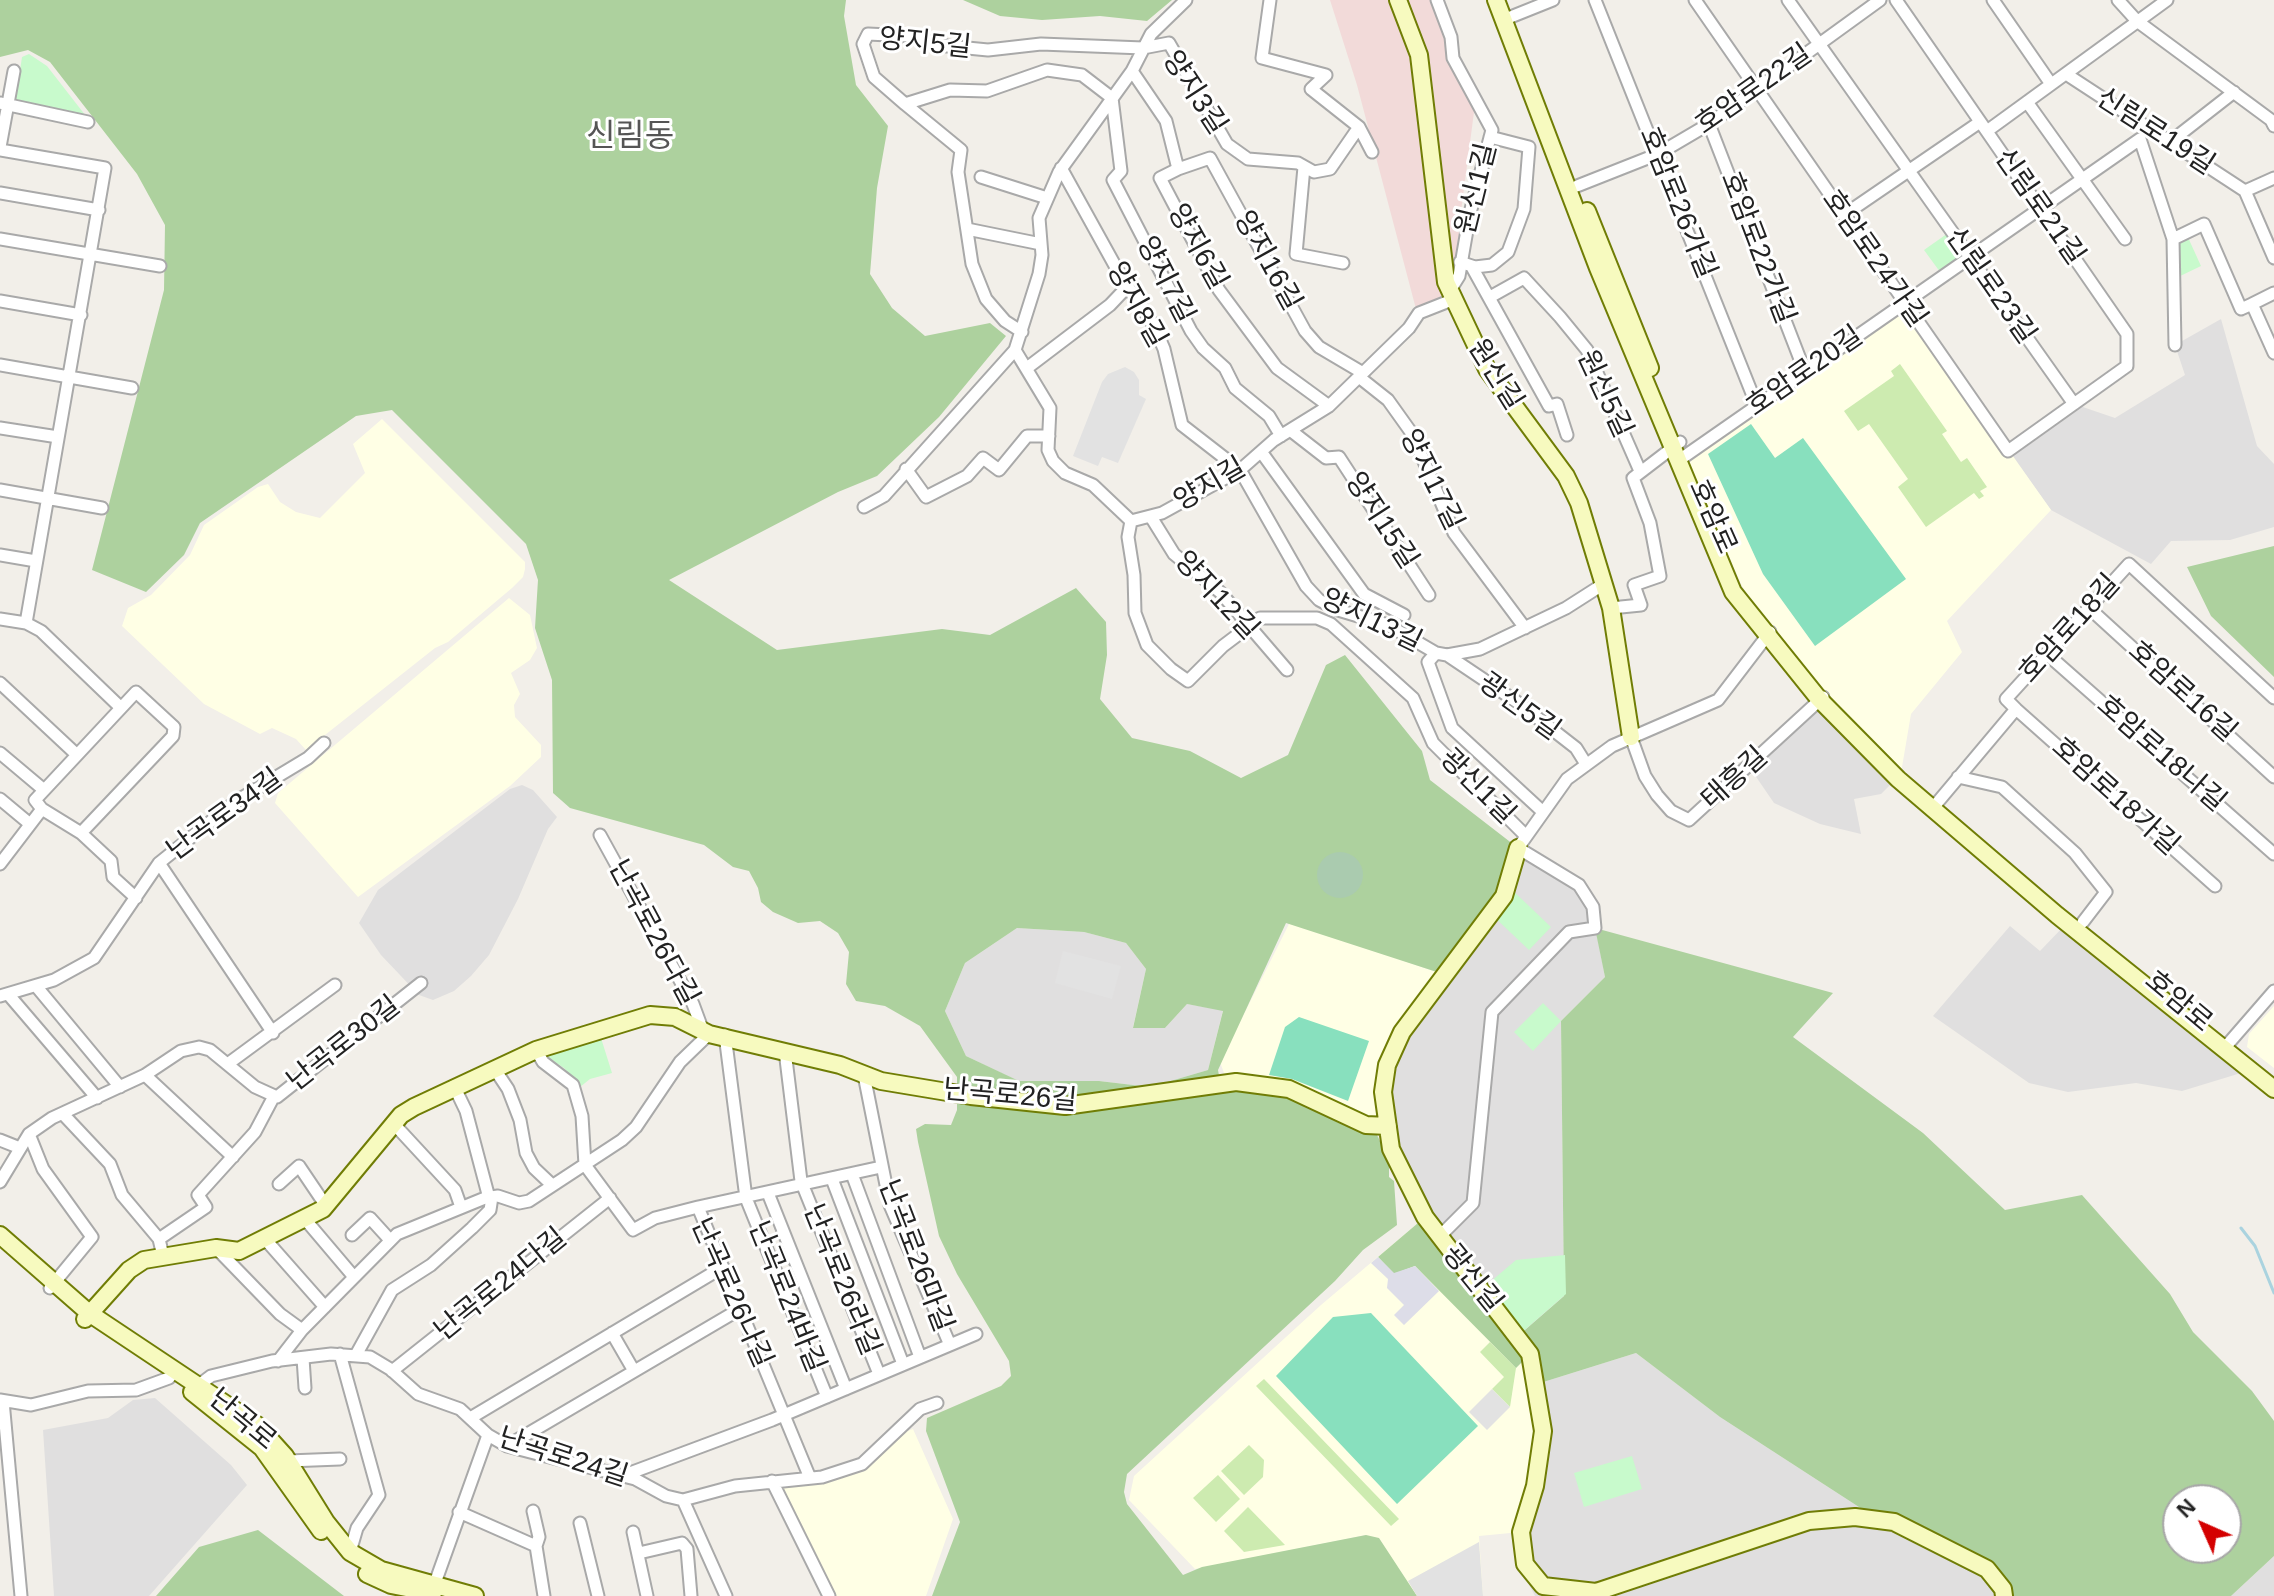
<!DOCTYPE html>
<meta charset="utf-8">
<style>
body{margin:0}
#map{position:relative;width:2274px;height:1596px;overflow:hidden;background:#f2efe9;font-family:Helvetica,sans-serif}
canvas{display:block}
.north{position:absolute;left:2162px;top:1484px;width:80px;height:80px;box-sizing:border-box;background:#fff;border:2px solid #a7a7a7;border-radius:50%;rotate:315deg;font-size:22px;font-weight:700;line-height:32px;text-align:center;color:#222}
.north::after{content:'';display:block;margin:auto;width:28px;height:36px;background:#d40000;clip-path:polygon(50% 0,100% 100%,50% 72%,0 100%)}
</style>
<div id="map">
<canvas width="2274" height="1596"></canvas>
<div class="north">N</div>
</div>
<script>
const c = document.querySelector('canvas').getContext('2d');
c.lineJoin = 'round';
function fill(path, color) { c.fillStyle = color; c.fill(path, 'evenodd'); }
const toPath = rows => new Path2D(rows.map(r => 'M' + r).join(''));
function strokePath(path, color, width, dash) { c.strokeStyle = color; c.lineWidth = width; c.lineCap = dash ? 'butt' : 'round'; c.setLineDash(dash || []); c.stroke(path); }
function label(font, color, halo, rows, align = 'center') {
  c.font = font + ' Helvetica,"Noto Sans KR",sans-serif'; c.lineWidth = 6; c.setLineDash([]); c.textBaseline = 'middle'; c.strokeStyle = halo; c.fillStyle = color; for (const [text, x, y, turn = 0] of rows) {
    c.save(); c.translate(x, y); c.rotate((+turn || 0) * Math.PI / 180); c.textAlign = isNaN(turn) ? turn : align; if (halo) c.strokeText(text, 0, 0); c.fillText(text, 0, 0); c.restore();
  }
}
const residential = toPath([
 [2221,319,2257,446,2274,464,2274,527,2230,540,2171,541,2151,564,2051,510,2008,451,2074,404,2115,418,2185,375,2175,345],
 [1817,706,1890,785,1881,794,1854,799,1861,834,1820,824,1774,803,1750,768],
 [522,785,533,790,557,817,548,829,518,899,489,955,471,976,454,991,433,1000,419,995,381,955,359,923,378,890,510,789],
 [1518,848,1590,899,1605,977,1561,1021,1564,1296,1518,1336,1439,1237,1391,1149,1387,1065],
 [2010,926,2040,951,2063,927,2241,1073,2182,1091,2136,1083,2068,1092,2029,1083,1933,1016],
 [1017,928,1084,932,1126,943,1146,969,1133,1027,1165,1028,1187,1004,1223,1010,1208,1070,1150,1087,1099,1081,1018,1081,966,1056,945,1011,965,963],
 [1636,1353,1720,1417,1879,1520,1987,1569,2004,1596,1558,1596,1561,1591,1534,1578,1541,1596,1535,1596,1523,1573,1537,1384],
 [155,1398,231,1465,247,1485,149,1596,54,1596,43,1430,108,1418,133,1400],
 [2274,1556,2274,1596,2231,1596]
]);
const commercial = toPath([
 [1330,0,1437,0,1474,112,1460,219,1460,294,1416,309,1357,85]
]);
const education = toPath([
 [1905,303,2051,510,1947,621,1962,652,1911,714,1901,773,1823,697,1771,631,1742,586,1685,456],
 [382,419,525,562,525,569,523,577,512,588,448,642,435,648,306,750,296,739,272,728,260,734,204,704,122,626,128,608,151,595,190,555,204,525,258,487,268,484,280,502,296,512,320,518,365,473,353,444],
 [509,598,530,615,537,648,530,660,511,673,520,694,514,705,515,717,541,745,541,757,510,786,358,897,275,803,278,793],
 [1290,922,1439,973,1398,1036,1387,1118,1362,1115,1291,1081,1224,1073,1220,1062],
 [2274,1006,2274,1068,2247,1047,2249,1034],
 [1425,1217,1518,1336,1541,1422,1521,1532,1479,1536,1483,1596,1352,1596,1366,1535,1195,1569,1129,1500,1134,1476,1321,1305],
 [913,1429,953,1519,926,1596,833,1596,782,1489,785,1483,840,1476,902,1433]
]);
const grass = toPath([
 [1900,364,1947,431,1942,434,1961,462,1967,458,1987,487,1980,491,1984,496,1979,499,1974,493,1926,527,1898,487,1908,479,1869,424,1858,431,1844,411,1894,376,1891,371],
 [1490,1342,1516,1368,1510,1407,1492,1389,1504,1377,1480,1352],
 [1264,1379,1399,1519,1391,1526,1256,1386],
 [1249,1445,1264,1460,1263,1477,1244,1495,1221,1471],
 [1218,1475,1240,1499,1216,1522,1193,1498],
 [1248,1507,1285,1545,1244,1552,1224,1531]
]);
const forest = toPath([
 [0,0,846,0,844,16,856,85,888,126,877,188,870,274,892,308,925,336,990,323,1006,336,939,417,877,476,838,492,669,580,777,650,942,629,990,635,1076,588,1106,622,1107,655,1100,699,1132,738,1190,751,1241,778,1288,755,1326,665,1345,655,1422,751,1430,780,1518,848,1508,886,1443,974,1286,923,1218,1070,1222,1092,1236,1090,1288,1098,1332,1116,1363,1134,1377,1135,1389,1159,1389,1177,1394,1181,1397,1225,1363,1250,1335,1281,1127,1474,1124,1492,1127,1504,1183,1575,1202,1567,1366,1535,1379,1538,1417,1596,932,1596,960,1522,926,1431,927,1418,1001,1386,1011,1376,1009,1361,957,1274,939,1236,918,1142,916,1129,925,1124,951,1125,957,1110,957,1077,920,1026,885,1006,856,1001,846,984,849,952,838,933,820,921,798,923,773,912,761,902,758,888,749,871,733,867,704,845,570,808,553,793,552,680,535,628,538,580,526,544,392,410,356,416,200,523,184,555,146,592,92,570,164,290,165,225,137,174,50,62,28,50,0,57],
 [1017,928,1084,932,1126,943,1146,969,1133,1028,1165,1028,1187,1004,1223,1011,1208,1070,1150,1087,1099,1081,1019,1081,966,1056,945,1011,965,963],
 [963,0,1172,0,1147,21,1100,16,1042,20,1000,16],
 [2274,546,2274,677,2211,616,2187,567],
 [1595,928,1833,993,1793,1037,1923,1133,2005,1210,2082,1195,2170,1294,2193,1332,2252,1391,2274,1421,2274,1556,2231,1596,2004,1596,1996,1579,1879,1520,1720,1417,1636,1353,1537,1384,1529,1355,1516,1368,1415,1266,1394,1274,1378,1257,1425,1217,1518,1336,1564,1296,1561,1021,1605,977],
 [2178,1500,2226,1500,2226,1548,2178,1548],
 [258,1530,344,1596,156,1596,199,1547]
]);
const cemetery = toPath([
 '1317 875a23 23 0 1 1 46 0a23 23 0 1 1-46 0Z'
]);
const park = toPath([
 [29,54,47,66,89,120,15,104,22,57],
 [1951,231,1970,257,1943,276,1924,250],
 [2186,233,2201,266,2174,279,2173,239],
 [1508,886,1551,927,1529,950,1491,914],
 [1543,1003,1561,1021,1533,1051,1514,1032],
 [601,1038,612,1073,590,1079,580,1087,564,1068,544,1055],
 [1565,1255,1566,1294,1520,1334,1483,1288,1516,1260],
 [1632,1456,1642,1489,1584,1507,1574,1473]
]);
const pitch = toPath([
 [1751,424,1775,458,1803,438,1906,579,1815,646,1763,574,1708,454],
 [1299,1017,1369,1041,1348,1101,1292,1079,1269,1075,1285,1027],
 [1371,1313,1478,1426,1397,1504,1276,1376,1333,1317]
]);
const parking = toPath([
 [1125,367,1134,372,1139,380,1139,395,1146,399,1118,463,1102,457,1098,466,1073,456,1102,382,1108,374],
 [1063,951,1121,966,1112,999,1055,983],
 [1492,1389,1510,1407,1487,1430,1469,1412],
 [1479,1542,1483,1596,1417,1596,1408,1581]
]);
const plaza = toPath([
 [1378,1257,1394,1273,1415,1266,1439,1291,1404,1325,1394,1315,1404,1305,1387,1288,1388,1279,1371,1263]
]);
const stream = toPath([
 [2241,1228,2255,1246,2274,1293]
]);
const street = toPath([
 [1186,0,1151,34,1132,71,1059,172,1039,218,1042,255,1039,274,1015,350,1050,408,1048,450,1053,461,1065,473,1093,485,1131,521,1162,513,1240,470,1274,440,1329,406,1409,328,1419,313,1452,300],
 [1270,0,1262,58,1326,75,1311,89,1359,127,1372,152],
 [1437,0,1451,37,1453,58,1492,130,1470,213,1459,276,1449,292],
 [1595,0,1757,406],
 [1695,0,2008,451,2127,366,2127,334,1896,0],
 [1788,0,2074,404],
 [1993,0,2051,84],
 [2118,0,2137,21,2271,120,2274,126],
 [1508,18,1553,0],
 [1132,71,1166,121,1178,169,1160,178,1219,290,1277,368,1329,406],
 [2066,74,2245,191],
 [2027,102,2125,239],
 [0,103,88,122],
 [905,104,961,150,958,172,972,264,986,299,1005,321,1022,332],
 [1709,124,1805,372],
 [1987,131,2167,0],
 [2170,142,2234,92],
 [0,147,14,71],
 [0,150,105,168,26,623],
 [1304,167,1296,254,1343,263],
 [1061,168,1118,271,1155,328,1164,349,1182,425,1240,470,1306,586,1319,600,1338,610,1388,625,1436,653,1447,655,1480,649,1566,608,1602,585],
 [1178,169,1210,158,1305,331,1319,347,1363,373],
 [981,177,1047,198],
 [2274,178,2245,191,2274,258],
 [1577,186,1658,154,1709,124,1880,0],
 [0,193,99,210],
 [1844,215,1980,122],
 [967,229,1041,244],
 [0,239,160,266],
 [2173,239,2204,224,2241,309,2252,304],
 [1460,262,1475,267,1492,265,1508,252,1524,209,1529,147,1490,137],
 [1472,267,1549,406,1557,404,1567,435],
 [2274,293,2252,304,2274,353],
 [1490,297,1524,278,1560,317,1587,350,1640,471],
 [0,301,81,315],
 [0,365,132,388],
 [1027,368,1110,305,1128,286],
 [1359,377,1388,400,1413,435,1454,533,1525,628],
 [0,428,58,437],
 [1290,430,1326,458,1339,457,1429,595],
 [1281,436,1269,416,1235,388,1225,368,1203,348,1191,331,1113,180,1121,171,1112,98,1082,75,1047,70,987,91,950,90,905,104,874,77,863,44,868,34,909,36,947,46,988,50,1041,44,1143,48,1169,43,1227,144,1248,159,1298,163,1314,172,1330,169,1359,127],
 [1262,453,1364,594,1404,615],
 [1685,456,2140,139,2173,239,2175,345],
 [906,469,926,497,967,476,983,458,999,470,1027,436,1049,436],
 [0,490,102,508],
 [864,507,884,496,1015,350],
 [1151,517,1174,554,1220,592,1287,670],
 [1131,521,1128,537,1134,575,1135,613,1147,645,1171,669,1188,681,1223,646,1260,618,1317,618,1331,624,1413,698,1433,743,1526,836],
 [0,555,36,561],
 [1611,608,1641,605,1634,585,1660,576,1650,523,1633,478,1680,442],
 [2089,608,2274,777],
 [0,619,26,623,41,631,119,706],
 [1436,653,1428,662,1452,728,1543,812],
 [2047,654,2274,854],
 [1447,655,1517,702,1576,748,1586,764],
 [0,683,76,754],
 [2016,709,2215,886],
 [1631,737,1645,776,1657,795,1671,811,1689,820,1823,697],
 [0,753,44,790],
 [1958,777,2002,787,2075,853,2106,892,2083,922],
 [0,799,30,824],
 [1937,803,2016,709,2006,699,2129,564,2274,698],
 [42,809,81,833,111,861,113,877,136,898],
 [600,835,693,1004,703,1031],
 [159,863,273,1033],
 [0,864,42,809,35,800,136,692,174,727,173,736,81,833],
 [36,986,120,1087],
 [8,994,97,1098],
 [0,996,54,980,94,958,159,863,235,802,308,758,324,743],
 [725,1035,746,1198,827,1397],
 [2228,1044,2274,991],
 [536,1050,543,1062,573,1085,582,1116,585,1165,633,1230,655,1218,698,1207,810,1478],
 [785,1051,801,1181,879,1374],
 [229,1063,335,985],
 [494,1068,508,1089,520,1120,526,1153,534,1168,552,1185],
 [145,1075,233,1157],
 [864,1075,890,1205,950,1345],
 [454,1086,466,1111,489,1198],
 [63,1114,110,1164,122,1195,159,1239,163,1256],
 [394,1124,455,1190,461,1207],
 [29,1134,43,1169,92,1237,50,1288],
 [0,1140,20,1148],
 [852,1174,920,1357],
 [832,1179,903,1364],
 [0,1182,29,1134,52,1118,145,1075,181,1051,199,1047,210,1050,255,1087,277,1097,421,983],
 [279,1184,299,1166,326,1206],
 [768,1193,846,1389],
 [698,1207,881,1167],
 [304,1218,354,1277],
 [352,1235,370,1218,390,1240],
 [1439,1237,1473,1203,1492,1012,1569,932,1595,928,1593,907,1579,885,1518,848,1567,779,1612,746,1718,700,1770,632],
 [159,1239,206,1207,198,1195,255,1132,273,1098],
 [265,1239,325,1307],
 [217,1249,280,1314,302,1330],
 [612,1333,634,1371],
 [340,1354,379,1495,357,1528,350,1552],
 [356,1355,392,1290,431,1265,472,1228,490,1210,492,1197],
 [303,1358,305,1388],
 [278,1361,302,1330,397,1234,485,1198,498,1196,519,1203,529,1201,622,1140,636,1127,680,1062,709,1034],
 [392,1371,610,1198],
 [195,1388,211,1376,272,1361,331,1354,370,1357,390,1369,418,1394,460,1409,488,1435,507,1446,635,1479,666,1496,683,1500,735,1486,822,1477,862,1464,920,1409,937,1403],
 [0,1400,31,1405,88,1391,136,1390,169,1378,175,1371],
 [3,1401,21,1596],
 [472,1417,723,1267],
 [507,1446,740,1309],
 [288,1461,340,1459],
 [622,1476,772,1420,976,1334],
 [772,1481,829,1596],
 [683,1500,726,1596],
 [533,1511,539,1537,536,1546],
 [459,1512,536,1546,544,1596],
 [580,1523,598,1596],
 [633,1532,647,1596],
 [687,1549,691,1596],
 [639,1553,682,1543,687,1549],
 [435,1583,488,1435]
]);
const secondary = toPath([
 [1398,0,1419,55,1446,282,1487,369,1566,476,1579,503,1611,608,1631,737],
 [1496,0,1598,268,1733,592,1819,699,1898,779,2057,915,2274,1089],
 [1587,211,1650,368],
 [1518,848,1504,896,1402,1032,1387,1065,1383,1092,1391,1149,1425,1217,1530,1354,1543,1431,1535,1486,1521,1532,1525,1564,1543,1586,1596,1592,1809,1521,1855,1517,1894,1522,1987,1569,2003,1589,2004,1596],
 [0,1235,89,1313,257,1425,285,1456,326,1522,350,1552,381,1570,475,1596],
 [85,1319,129,1270,144,1260,216,1248,239,1251,323,1209,401,1115,414,1107,536,1050,650,1015,675,1017,709,1034,840,1065,881,1081,971,1096,1065,1106,1236,1082,1289,1089,1366,1125,1388,1126],
 [192,1392,262,1448,321,1531],
 [367,1574,391,1585,433,1593]
]);
const streetNames = [
 ["양지5길",925,44,6],
 ["호암로22길",1754,90,-35],
 ["양지3길",1194,93,57],
 ["신림로19길",2155,132,33],
 ["원신1길",1477,189,-76],
 ["호암로26가길",1677,203,68],
 ["신림로21길",2039,207,55],
 ["양지6길",1197,247,61],
 ["호암로22가길",1757,248,69],
 ["호암로24가길",1874,259,55],
 ["양지16길",1267,261,61],
 ["양지7길",1165,280,63],
 ["신림로23길",1990,286,55],
 ["양지8길",1136,305,61],
 ["호암로20길",1805,372,-35],
 ["원신길",1495,375,58],
 ["원신5길",1604,394,65],
 ["양지17길",1431,480,64],
 ["양지길",1210,485,-30],
 ["호암로",1712,517,66],
 ["양지15길",1381,521,57],
 ["양지12길",1216,596,47],
 ["양지13길",1371,621,26],
 ["호암로18길",2070,629,-48],
 ["호암로16길",2182,692,42],
 ["광신5길",1519,707,36],
 ["호암로18나길",2161,754,41],
 ["태흥길",1735,779,-42],
 ["광신1길",1477,787,45],
 ["호암로18가길",2115,797,42],
 ["난곡로34길",225,815,-36],
 ["난곡로26다길",653,933,62],
 ["호암로",2178,1002,40],
 ["난곡로30길",344,1044,-38],
 ["난곡로26길",1010,1096,5],
 ["난곡로26마길",915,1256,69],
 ["광신길",1472,1279,51],
 ["난곡로26라길",841,1280,68],
 ["난곡로24다길",501,1285,-39],
 ["난곡로26나길",731,1293,66],
 ["난곡로24바길",786,1297,68],
 ["난곡로",242,1420,40],
 ["난곡로24길",563,1458,18]
];
const quarterNames = [
 ["신림동",630,137]
];
fill(residential, '#e0dfdf');
fill(commercial, '#f2dad9');
fill(education, '#ffffe5');
fill(grass, '#cdebb0');
fill(forest, '#add19e');
fill(cemetery, '#aacbaf');
fill(park, '#c8facc');
fill(pitch, '#88e0be');
fill(parking, '#e2e2e2');
fill(plaza, '#dddde8');
strokePath(stream, '#aad3df', 3);
strokePath(street, '#a9a9a9', 15);
strokePath(secondary, '#707d05', 20);
strokePath(street, '#fff', 11);
strokePath(secondary, '#f7fabf', 16);
label('28px', '#222', '#fff', streetNames);
label('32px', '#555', '#fff', quarterNames);
</script>
